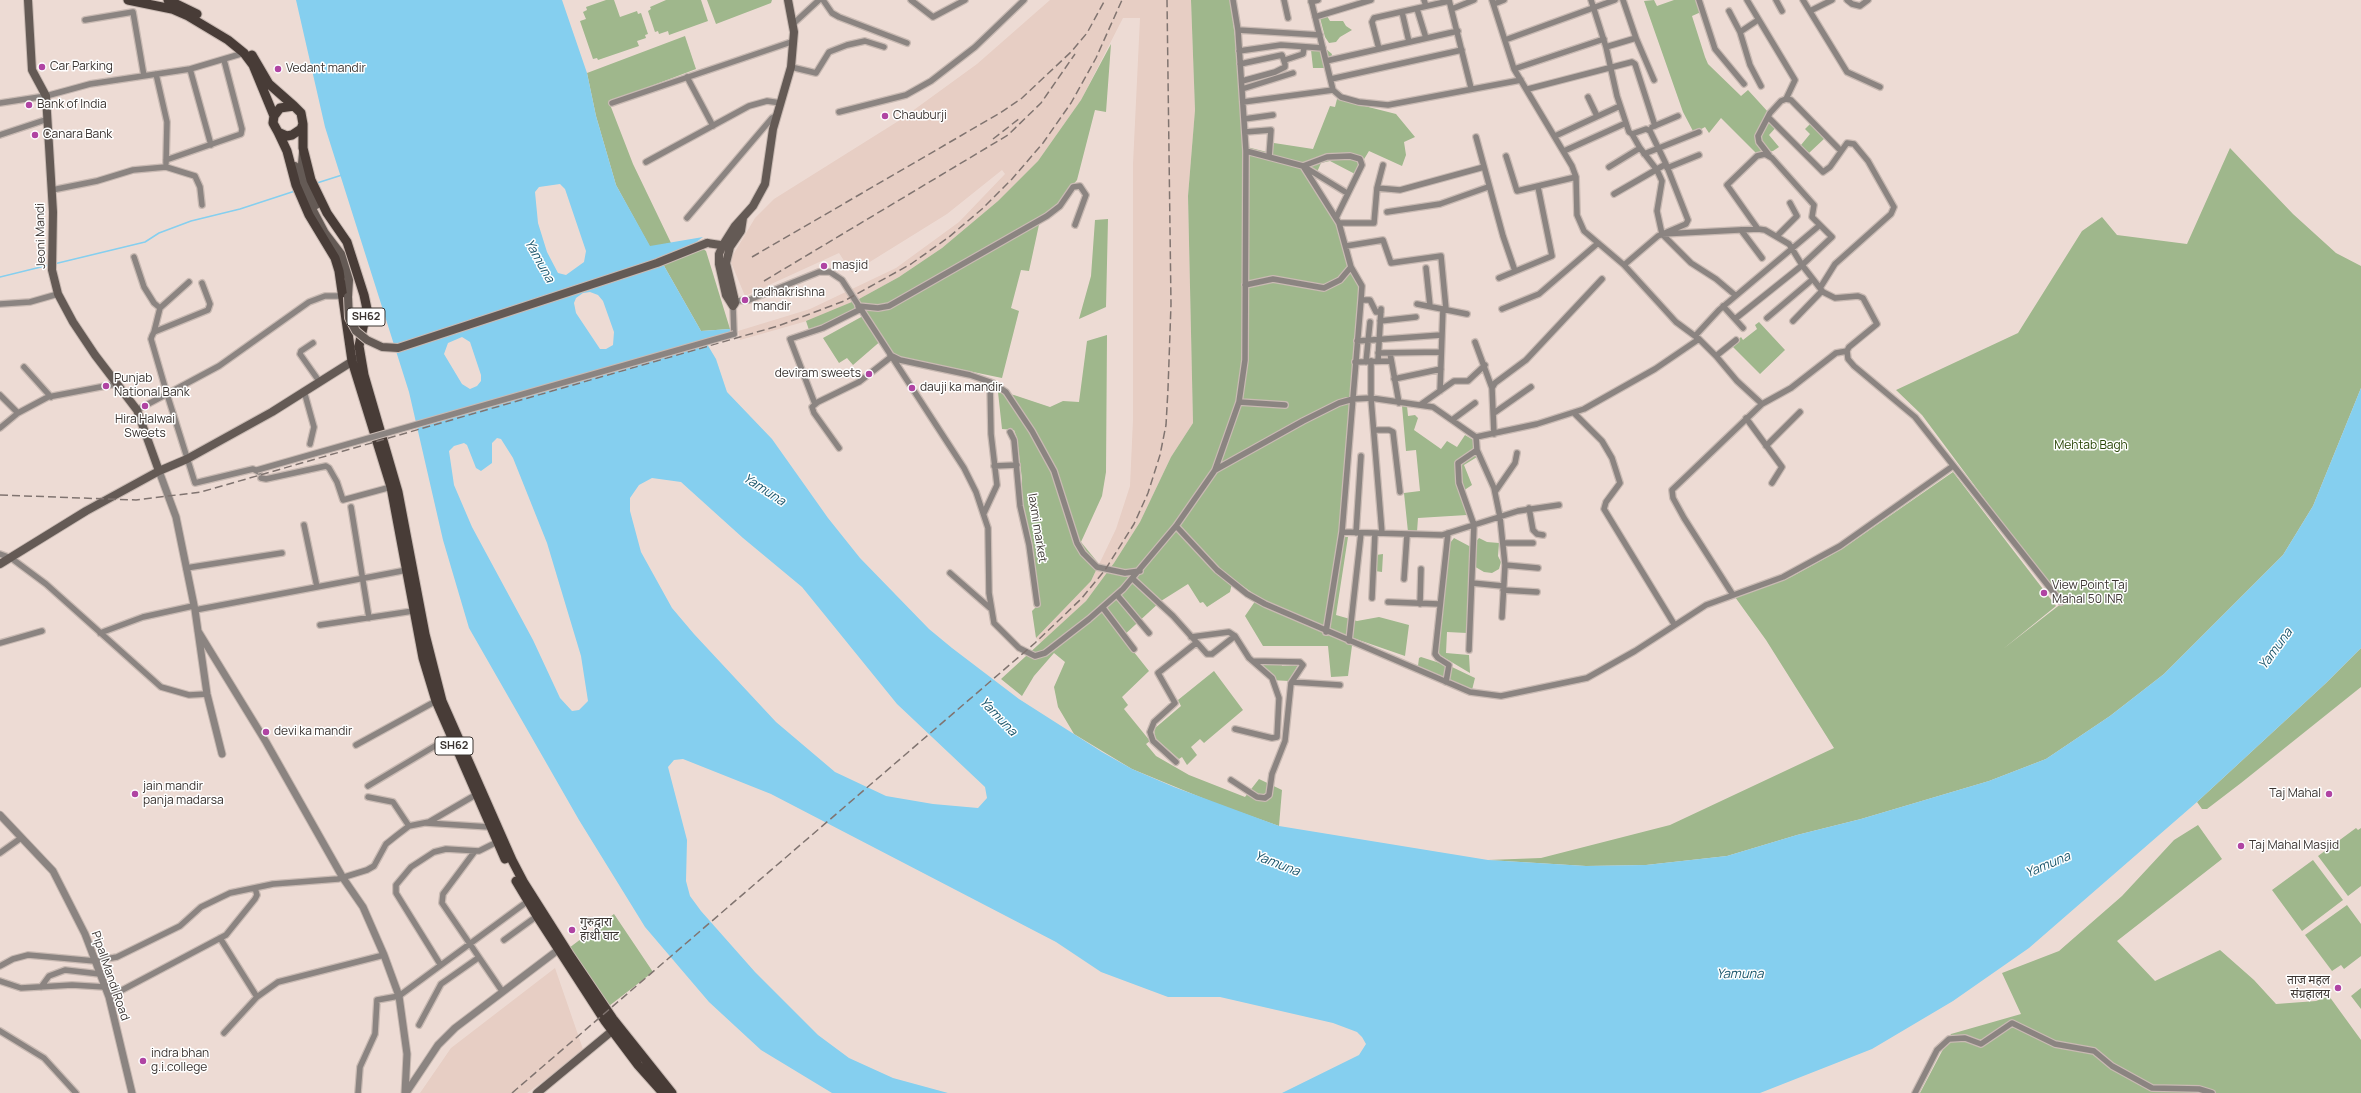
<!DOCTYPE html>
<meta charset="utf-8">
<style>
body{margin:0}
canvas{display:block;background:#eddbd4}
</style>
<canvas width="2361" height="1093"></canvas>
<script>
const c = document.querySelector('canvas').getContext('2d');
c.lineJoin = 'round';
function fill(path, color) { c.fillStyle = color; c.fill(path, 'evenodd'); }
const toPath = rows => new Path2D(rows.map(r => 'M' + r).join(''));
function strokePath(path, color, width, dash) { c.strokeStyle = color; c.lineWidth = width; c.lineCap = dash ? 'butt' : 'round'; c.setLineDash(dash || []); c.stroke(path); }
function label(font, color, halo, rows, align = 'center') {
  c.font = font + ' Manrope,"Noto Sans Devanagari",sans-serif'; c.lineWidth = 3; c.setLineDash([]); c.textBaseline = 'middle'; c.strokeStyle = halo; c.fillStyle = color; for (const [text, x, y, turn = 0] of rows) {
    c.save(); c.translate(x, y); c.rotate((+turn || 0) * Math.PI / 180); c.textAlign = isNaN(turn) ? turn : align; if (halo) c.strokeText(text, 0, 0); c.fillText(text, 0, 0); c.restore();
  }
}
const built = toPath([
 [1050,0,1191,0,1195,110,1188,196,1193,423,1171,457,1140,522,1114,563,1086,601,1041,643,1036,638,1091,581,1116,529,1130,486,1133,420,1133,164,1140,18,1123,18,1081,100,1038,161,998,201,942,248,899,277,859,299,814,319,740,340,738,331,810,309,896,268,959,222,1005,174,1002,170,947,214,852,273,839,253,745,296,730,260,755,218,774,199,900,120,977,64],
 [555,968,584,1052,527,1093,420,1093,451,1048]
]);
const green = toPath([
 [606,0,614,0,620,17,637,11,638,14,641,13,648,34,645,35,646,38,637,41,639,46,598,60,597,58,593,59,580,21,586,19,583,12,587,10,586,7],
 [666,0,701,0,708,21,669,35,668,31,659,34,658,31,655,32,648,11,651,9,650,7],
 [707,0,772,0,771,3,716,24],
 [1191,0,1230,0,1237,51,1243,146,1271,153,1274,143,1313,149,1330,106,1335,107,1337,99,1396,114,1415,137,1404,142,1406,155,1402,166,1369,151,1355,174,1330,161,1321,163,1314,179,1340,222,1353,266,1364,286,1344,537,1348,537,1336,615,1357,621,1379,617,1409,625,1405,656,1353,638,1348,676,1331,677,1328,646,1263,646,1245,616,1258,597,1233,579,1230,592,1207,607,1203,602,1200,603,1188,584,1161,601,1122,637,1149,671,1122,697,1128,705,1124,709,1150,741,1146,744,1156,756,1189,775,1245,797,1259,779,1282,790,1279,826,1217,804,1132,769,1074,734,1058,707,1054,687,1065,662,1054,653,1034,676,1022,696,1001,679,1086,601,1114,563,1140,522,1171,457,1193,423,1188,196,1195,110],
 [1654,0,1657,6,1674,0,1697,0,1701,12,1692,16,1705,57,1708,64,1741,96,1748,90,1779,124,1769,135,1779,147,1773,151,1757,154,1721,118,1709,133,1705,127,1694,133,1683,112,1644,1],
 [1327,16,1330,21,1343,21,1346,26,1352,30,1340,37,1336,42,1329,43,1325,37,1320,18],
 [685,36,696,69,609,102,633,164,671,243,650,247,616,185,596,116,587,73],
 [1111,44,1106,112,1095,110,1077,180,1053,209,1040,220,1029,271,1021,270,1011,308,1019,311,1002,378,901,357,891,353,883,339,853,365,847,358,839,363,823,338,863,316,858,308,823,326,809,330,806,321,859,299,899,277,942,248,998,201,1038,161,1081,100],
 [1326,49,1332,54,1330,63,1325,68,1313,68,1311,50],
 [1811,123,1825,138,1809,153,1801,145,1810,134,1805,129],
 [2230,148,2293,214,2336,253,2361,266,2361,388,2313,506,2283,555,2164,674,2110,716,2046,759,1989,781,1861,819,1797,835,1727,856,1646,865,1586,866,1488,860,1541,858,1670,825,1834,748,1766,640,1735,597,1791,577,1842,549,1953,472,2056,606,2003,649,2062,603,1922,415,1896,390,2018,333,2082,231,2102,217,2117,235,2187,244],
 [1108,219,1106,307,1079,319,1091,276,1095,220],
 [695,243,706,251,730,329,701,331,659,257],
 [1759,322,1785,350,1760,374,1732,346,1741,337,1743,340,1757,329,1755,325],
 [1107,335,1106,472,1102,496,1081,542,1099,564,1091,581,1036,638,1032,611,1040,603,1022,507,1022,479,1017,438,1014,430,1002,429,998,392,1014,395,1050,407,1063,401,1079,402,1087,341],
 [1402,406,1407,406,1408,416,1415,415,1418,418,1414,430,1441,449,1447,441,1457,447,1465,435,1475,441,1477,457,1464,465,1472,485,1460,493,1467,515,1418,518,1417,532,1408,532,1404,493,1420,491,1416,450,1406,451],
 [1454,538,1471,547,1479,538,1487,542,1499,543,1498,556,1501,562,1499,569,1492,573,1484,572,1472,565,1467,633,1447,632,1446,653,1469,655,1470,673,1438,654,1450,543],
 [1383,554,1382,572,1375,571,1376,555],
 [2361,648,2361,687,2241,783,2207,809,2202,809,2197,802,2326,683],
 [1421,657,1452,667,1475,678,1472,690,1418,666,1419,658],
 [1280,658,1282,666,1298,665,1289,681,1270,680,1254,659],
 [1214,671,1243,710,1204,743,1200,739,1191,747,1197,755,1187,765,1182,757,1179,759,1155,738,1154,729,1181,706,1178,700],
 [2198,825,2222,859,2117,941,2155,981,2220,950,2254,980,2276,1004,2316,1001,2329,996,2361,1040,2361,1093,1920,1093,1951,1034,2021,1014,2002,973,2059,951,2122,896,2174,840],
 [2356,828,2358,830,2361,828,2361,886,2348,896,2318,856],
 [2313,860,2343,900,2302,931,2272,890],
 [2347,905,2361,924,2361,956,2344,969,2341,965,2332,971,2305,935],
 [614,914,653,972,609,1006,569,948],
 [2361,988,2361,1009,2351,996]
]);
const water = toPath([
 [296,0,562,0,587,73,596,116,616,185,650,246,703,237,695,243,659,257,701,331,730,329,731,333,704,339,716,359,727,392,772,439,828,518,860,558,929,629,952,648,1019,699,1102,752,1132,769,1174,787,1279,826,1488,860,1586,866,1646,865,1727,856,1797,835,1861,819,1989,781,2046,759,2110,716,2164,674,2283,555,2313,506,2361,388,2361,648,2326,683,2197,802,2029,948,1953,1001,1872,1049,1760,1093,1282,1093,1359,1055,1366,1044,1362,1037,1357,1032,1333,1023,1220,997,1168,997,1101,972,1056,942,771,794,683,759,674,760,668,767,687,840,686,881,690,896,701,911,755,972,818,1035,849,1058,893,1078,948,1093,832,1093,761,1050,709,1002,645,927,579,820,469,628,443,540,409,392,325,127],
 [560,184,565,189,586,251,584,262,566,275,558,273,547,252,538,223,535,192,539,187],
 [590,292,598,295,603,301,614,332,613,345,606,349,600,349,576,313,574,303,576,298,583,293],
 [462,337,470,342,481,375,481,381,477,386,470,389,462,384,444,354,448,343],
 [497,438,501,439,513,458,547,543,581,656,588,701,579,710,572,711,560,698,533,640,472,527,454,485,449,451,454,446,464,443,467,445,476,468,481,471,492,463,492,443],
 [652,478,681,482,743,538,802,587,897,704,985,787,987,798,978,808,933,804,886,796,835,772,776,722,694,634,672,608,641,552,630,511,630,498,639,485]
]);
const stream = toPath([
 [317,183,342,175],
 [54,264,145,242,159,233,191,221,240,209,295,191],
 [0,277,49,265]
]);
const minor = toPath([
 [823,0,832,13,839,17,907,43],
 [911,0,933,17,965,0],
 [1284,0,1288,18],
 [1311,0,1333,90],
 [1424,0,1426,6],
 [1449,0,1471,88],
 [1492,0,1514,69,1572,166,1576,177,1577,215,1584,231,1624,265,1676,322,1699,339,1716,356,1736,340],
 [1591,0,1606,47,1617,96,1629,132,1632,134,1646,129,1650,131,1666,164,1688,220,1686,224,1658,236,1624,265],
 [1623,0,1636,38],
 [1699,0,1715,49,1744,84],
 [1747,0,1795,80,1786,99],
 [1776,0,1782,11],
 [1803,0,1847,72,1880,87],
 [1847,0,1852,4,1860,6,1868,0],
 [1311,2,1318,0],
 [1494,4,1504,0],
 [1417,9,1426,38],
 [1452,9,1474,0],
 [1729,11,1740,32],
 [1810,11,1832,0],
 [1402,12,1409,42],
 [1315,17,1371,0],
 [85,20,133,12,144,76],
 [1758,20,1740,32,1750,65,1761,86],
 [793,24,819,0],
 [1238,30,1320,35],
 [1505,40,1615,0],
 [1606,47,1636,38,1654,80],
 [1379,49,1372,22,1374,18,1449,1],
 [1239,51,1281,45,1323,48],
 [1285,60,1303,54,1304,48],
 [1326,61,1458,31],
 [1240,64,1282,55,1285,64,1285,67,1275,72,1242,81],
 [791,67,816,73,829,52,847,45,865,41,884,47],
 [190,69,211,145],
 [1514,69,1604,39],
 [156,74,167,122,166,163],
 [687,77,713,126],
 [1331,79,1462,50],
 [1242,89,1293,73],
 [1528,89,1632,62,1635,64,1655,126],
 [1588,97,1597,116],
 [1243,102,1333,90,1341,97,1359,102,1388,105,1521,80],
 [0,103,46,96,90,84,190,69,244,53],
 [612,103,794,41],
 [839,112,906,95,931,81,975,47,1024,0],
 [1768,117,1823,172,1830,167,1847,143,1854,144,1868,161,1894,207,1891,214,1835,264,1820,288],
 [1244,119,1273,115],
 [1652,127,1678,116],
 [1245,132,1271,130,1269,157],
 [0,135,48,119],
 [1555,136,1620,106],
 [1476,137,1503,236,1515,271],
 [1640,148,1657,170,1662,181,1657,211,1662,234,1691,263,1716,279,1735,295],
 [1246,151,1303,166,1347,193],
 [1564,151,1626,123],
 [1644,154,1699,132],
 [1769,155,1759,142,1758,136,1770,113,1781,101,1786,99,1791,100,1841,151],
 [1506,156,1517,191,1576,177],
 [166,160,241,134,242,129,224,60],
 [646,162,749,106,767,101,781,103],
 [1303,166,1327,157,1350,156,1360,159,1362,165,1336,218],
 [1609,167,1640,148,1632,134],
 [1667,168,1699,155],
 [1377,188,1400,190,1484,167],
 [52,190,97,181,133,170,166,167,195,176,200,187,202,205],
 [1614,194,1666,164],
 [1387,212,1440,204,1488,187],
 [687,218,772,118,777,115],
 [1339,223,1374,223,1377,188,1383,165],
 [1741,230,1762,258],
 [1662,234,1758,229,1765,230,1789,244,1802,265,1823,292,1835,298,1858,296,1863,298,1877,324,1849,347,1847,351,1848,359,1854,366,1915,417,2061,602],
 [1777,236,1797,216,1790,203],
 [1346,246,1383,240,1391,263,1441,256,1446,309],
 [134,257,144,287,154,303,160,308],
 [1426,268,1430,306],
 [1499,278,1552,256,1538,187],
 [202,283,210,304,208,310,154,332,152,336,151,339,167,394,195,483,253,469,259,472],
 [1245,285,1273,279,1324,288,1340,280,1351,267,1339,223,1303,166],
 [1361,300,1370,300,1376,312,1381,312],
 [735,301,749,300,819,272,830,272,842,280,964,468,976,492,988,528,989,593,994,623,1019,648,1035,656,1045,653,1089,619,1123,589,1176,526,1215,470,1239,402,1245,360,1246,151,1238,30,1233,0],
 [0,304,30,302,58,294],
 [1417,304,1467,314],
 [733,306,734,334],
 [858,306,878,308,889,306,1047,216,1060,206,1073,187,1080,186,1086,195,1075,225],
 [1723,306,1743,328],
 [1502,309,1539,294,1597,244],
 [1767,318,1813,279],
 [1735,319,1800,267,1832,237,1812,217,1814,205,1772,158,1765,154,1757,156,1727,185,1758,229],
 [1380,321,1416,317],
 [1793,321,1822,291],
 [154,332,160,308,189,282],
 [1695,336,1719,310,1820,225],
 [1357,341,1441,335],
 [1475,342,1492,388],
 [313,343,301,351,300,354,319,381],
 [1378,353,1441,352],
 [1390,353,1399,403],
 [890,355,900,360,970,375,993,383,1006,392,1032,431,1054,471,1077,543,1083,553,1097,567,1125,573,1140,571],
 [1716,356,1737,381,1762,404],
 [1371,361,1371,398,1382,533],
 [1378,361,1381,309],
 [1355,362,1391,361],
 [1366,362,1370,322],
 [24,367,51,397],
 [1394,379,1441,369],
 [304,391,314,427,310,444],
 [1440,391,1443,309],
 [0,395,18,413],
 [1239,402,1285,405],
 [815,404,790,339,823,328,861,309],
 [1420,405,1454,381,1468,381,1485,365],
 [137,410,219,366,309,302,325,296,342,296],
 [1494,413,1531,387],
 [1574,413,1602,441,1612,458,1620,483,1606,502,1604,509,1674,624],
 [1746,418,1782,467,1772,483],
 [1452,420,1475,403],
 [0,428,18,413,48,397,116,384],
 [1374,430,1389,430,1393,432,1400,492],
 [1010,432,1014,440,1020,506,1029,545,1037,604],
 [1494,434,1492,388,1495,383,1526,360,1602,279],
 [1476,437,1477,450,1494,488,1500,517,1505,565,1502,617],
 [1766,446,1800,412],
 [839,448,814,413,812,407,818,402,859,382,891,357],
 [994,466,1017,465],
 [1215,470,1303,421,1339,403,1353,399,1371,398,1433,407,1476,437,1537,424,1584,409,1655,369,1699,339],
 [261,478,266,479,326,466,329,468,337,482,343,500,391,487],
 [1495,492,1515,463,1517,453],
 [351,507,369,618],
 [1529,508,1533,530,1537,534,1543,535],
 [984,513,997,485,991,434,990,382],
 [304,525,317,587],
 [1176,526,1217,570,1247,594,1265,604,1470,692,1501,696,1587,678,1635,651,1706,605,1783,577,1840,546,1953,466],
 [1342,532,1442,535,1518,511,1559,505],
 [1356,533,1361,456],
 [1503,543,1533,543],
 [0,554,11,558,46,584,161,687,189,695,207,694],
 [1505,565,1538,568],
 [186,568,282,553],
 [950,573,990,608],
 [1133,579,1173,616,1207,654,1212,654,1235,636,1249,658,1272,678,1279,698,1277,737,1272,738,1235,729],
 [1404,579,1407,535],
 [1472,583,1503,586],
 [1503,590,1537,592],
 [1117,595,1149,633],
 [1733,595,1684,518,1673,498,1672,490,1762,404,1791,388,1836,353,1847,351],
 [1372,598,1375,533],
 [1388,602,1439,604],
 [1420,604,1421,569],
 [1103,608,1134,649],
 [195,610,407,570],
 [320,625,413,611],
 [1326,632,1342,532,1361,300,1362,286,1351,267],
 [100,633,143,617,193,606],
 [1191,637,1229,632,1235,636],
 [1349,641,1361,533],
 [0,643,42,631],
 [1469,650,1474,525,1459,483,1458,463,1477,450],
 [1292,682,1340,685],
 [1446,682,1449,665,1438,658,1435,654,1448,533],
 [356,745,436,701],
 [1176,762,1153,741,1150,732,1154,722,1175,703,1158,673,1196,643],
 [1231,780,1257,797,1265,798,1269,795,1272,774,1285,741,1291,683,1303,665,1300,662,1253,661],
 [368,786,450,737],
 [368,797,393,802,409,826],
 [426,823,490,827],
 [475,851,443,894,442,903,502,991],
 [0,853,21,838],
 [220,938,257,997],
 [504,940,537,916],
 [440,964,396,893,396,885,411,867,434,852,446,849,479,851,497,842],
 [0,966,13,959,28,955,95,961,117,957,180,926,201,907,230,893,273,884,338,879,367,870,374,866,386,844,396,836,409,826,429,822,477,794],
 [0,981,21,988,72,985,105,987],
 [41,987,49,976,65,970,100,974],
 [109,997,226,935,255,899,257,895,255,888],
 [419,1025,441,984,478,958],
 [0,1031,44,1058,76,1093],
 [224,1033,257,997,278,982,384,955],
 [358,1093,360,1067,375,1034,377,1000,399,996,528,901],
 [1915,1093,1937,1050,1949,1039,1965,1038,1981,1044,2012,1023,2055,1044,2094,1051,2112,1066,2152,1088,2199,1089,2212,1093]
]);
const tertiary = toPath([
 [159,471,176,517,195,610,207,694,222,754],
 [198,631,266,742,343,878,363,907,384,955,399,996,407,1054,405,1093],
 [0,815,53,871,85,934,109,997,132,1093],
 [406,1093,438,1045,455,1028,558,950]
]);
const secondary = toPath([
 [28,0,32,70,46,96,53,212,52,270,58,294,73,322,95,355,137,410,159,471],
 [303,153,302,164,306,181,316,205],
 [295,166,305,195,325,233,341,254,349,280,348,297],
 [743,218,741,231,730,247,726,263,734,297,735,303,733,306,726,295,719,264,719,254,723,245,735,226,753,206,765,184,773,129,791,67,794,32,788,0],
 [707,243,727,246],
 [0,564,86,511,159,471,187,459,272,412,356,359],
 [537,1093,612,1031]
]);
const primary = toPath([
 [128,0,172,9,188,16,228,40,244,53,253,65,274,116,273,123,278,132,287,136,292,135,301,129,303,124,301,113,294,106,280,108,274,116],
 [168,0,197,14],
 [252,55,269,84,294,106],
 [303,124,303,148,311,180,327,213,347,242,364,295,367,309,359,346,364,375,398,492,425,634,442,701,512,860,524,883,569,954,613,1019,672,1093],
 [278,132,287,151,296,185,309,215,335,258,339,271,352,361,391,487,423,658,436,701,505,859],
 [516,881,537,916,605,1021,638,1065,663,1093]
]);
const rail = toPath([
 [993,139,1020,118],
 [752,257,1000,113,1022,98,1071,52,1087,33,1105,0],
 [764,281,1008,135,1041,103,1075,54],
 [0,495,136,500,201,492,778,326,844,301,911,264,949,237,982,209,1012,179,1043,143,1071,103,1096,58,1122,0],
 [512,1093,1035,643,1081,599,1105,570,1134,524,1148,493,1160,455,1166,425,1168,389,1171,304,1167,0]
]);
const minorBridge = toPath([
 [257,470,734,334]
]);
const secondaryBridge = toPath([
 [348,297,349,318,356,331,367,340,382,347,398,348,657,263,707,243]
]);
const markers = [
 [42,67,4,"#b044a3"],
 [278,69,4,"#b044a3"],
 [29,105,4,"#b044a3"],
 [885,116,4,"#b044a3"],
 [35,135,4,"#b044a3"],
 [824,266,4,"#b044a3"],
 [745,300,4,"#b044a3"],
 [869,374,4,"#b044a3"],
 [106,386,4,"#b044a3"],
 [912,388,4,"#b044a3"],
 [145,406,4,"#b044a3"],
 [2044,593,4,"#b044a3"],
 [266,732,4,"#b044a3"],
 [135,794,4,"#b044a3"],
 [2329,794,4,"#b044a3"],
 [2241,846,4,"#b044a3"],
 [572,930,4,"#b044a3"],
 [2338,988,4,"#b044a3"],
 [143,1061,4,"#b044a3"]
];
const shields = [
 [366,317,38],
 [454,746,38]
];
const shieldNames = [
 ["SH62",366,317],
 ["SH62",454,746]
];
const poiNames = [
 ["Car Parking",50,67],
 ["Vedant mandir",286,69],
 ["Bank of India",37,105],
 ["Chauburji",893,116],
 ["Canara Bank",43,135],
 ["masjid",832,266],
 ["radhakrishna",753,293],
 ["mandir",753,307],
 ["deviram sweets",861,374,"right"],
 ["Punjab",114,379],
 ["National Bank",114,393],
 ["dauji ka mandir",920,388],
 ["Hira Halwai",145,420,"center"],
 ["Sweets",145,434,"center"],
 ["View Point Taj",2052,586],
 ["Mahal 50 INR",2052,600],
 ["devi ka mandir",274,732],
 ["jain mandir",143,787],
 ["panja madarsa",143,801],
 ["Taj Mahal",2321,794,"right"],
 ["Taj Mahal Masjid",2249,846],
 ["गुरुद्वारा",580,923],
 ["हाथी घाट",580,937],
 ["ताज महल",2330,981,"right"],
 ["संग्रहालय",2330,995,"right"],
 ["indra bhan",151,1054],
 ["g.i.college",151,1068]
];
const streetNames = [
 ["Jeoni Mandi",41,236,-91],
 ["laxmi market",1037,528,81],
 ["Pipal Mandi Road",110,976,71]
];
const parkNames = [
 ["Mehtab Bagh",2091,446]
];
const waterNames = [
 ["Yamuna",539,261,61],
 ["Yamuna",764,490,33],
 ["Yamuna",2276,649,-54],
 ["Yamuna",998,717,46],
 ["Yamuna",1277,864,21],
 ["Yamuna",2048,865,-23],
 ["Yamuna",1740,974]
];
fill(built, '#e7cec4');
fill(green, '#9fb78c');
fill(water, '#85cfef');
strokePath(stream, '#85cfef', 1.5);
strokePath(minor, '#c9bab3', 8);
strokePath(tertiary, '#c9bab3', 9);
strokePath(secondary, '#c9bab3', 10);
strokePath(primary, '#c9bab3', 11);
strokePath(minor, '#8b8481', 5.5);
strokePath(tertiary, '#8b8481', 7);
strokePath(secondary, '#645a55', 8);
strokePath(primary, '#483c37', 9);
strokePath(rail, '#807470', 1.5, [8, 4]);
strokePath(minorBridge, '#c9bab3', 8, []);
strokePath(secondaryBridge, '#c9bab3', 10, []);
strokePath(minorBridge, '#8b8481', 5.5);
strokePath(secondaryBridge, '#645a55', 8);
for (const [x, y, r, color] of markers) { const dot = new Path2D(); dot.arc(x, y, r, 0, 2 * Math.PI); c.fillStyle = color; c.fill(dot); strokePath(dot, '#fff', 1.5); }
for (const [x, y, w] of shields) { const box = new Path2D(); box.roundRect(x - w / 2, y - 9, w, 18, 3); c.fillStyle = '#fff'; c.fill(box); strokePath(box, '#3b3431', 1); }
label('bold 11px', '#3b3431', null, shieldNames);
label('12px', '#3b3431', '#fff', poiNames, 'left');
label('12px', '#3b3431', '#fff', streetNames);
label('12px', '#284404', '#fff', parkNames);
label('italic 13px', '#1c576d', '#fff', waterNames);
</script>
